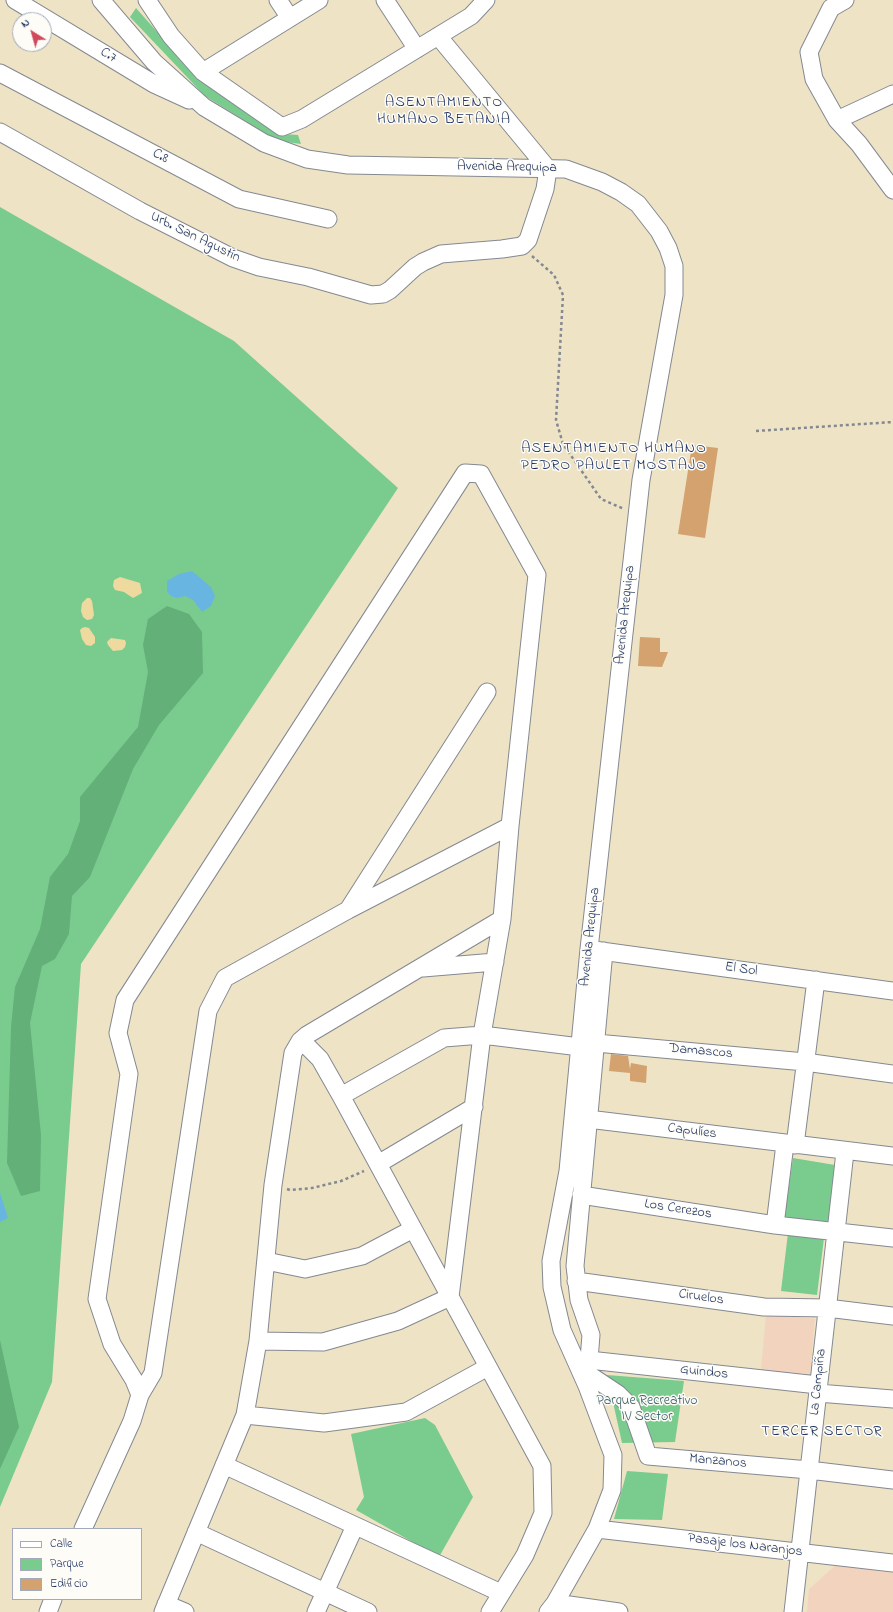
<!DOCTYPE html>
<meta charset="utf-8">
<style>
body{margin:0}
#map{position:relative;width:893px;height:1612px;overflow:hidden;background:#eee3c4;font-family:"Indie Flower",sans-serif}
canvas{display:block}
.legend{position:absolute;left:12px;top:1528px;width:130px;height:72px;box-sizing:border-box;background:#fdfcf7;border:1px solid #a3aaba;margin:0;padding:5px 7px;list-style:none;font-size:12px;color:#1b2f5e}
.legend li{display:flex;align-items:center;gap:8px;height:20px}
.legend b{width:20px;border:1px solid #a3aaba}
.north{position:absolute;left:12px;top:12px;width:40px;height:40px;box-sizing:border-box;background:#fdfcf7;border:1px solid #a3aaba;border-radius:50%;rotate:323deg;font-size:11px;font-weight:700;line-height:16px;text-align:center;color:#1b2f5e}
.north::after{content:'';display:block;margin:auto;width:14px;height:18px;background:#d1495b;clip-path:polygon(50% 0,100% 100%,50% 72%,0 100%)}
</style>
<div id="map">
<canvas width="893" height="1612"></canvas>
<ul class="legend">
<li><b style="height:5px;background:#fff"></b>Calle</li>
<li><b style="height:11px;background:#7acc8e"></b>Parque</li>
<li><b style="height:11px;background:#d3a26e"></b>Edificio</li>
</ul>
<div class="north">N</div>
</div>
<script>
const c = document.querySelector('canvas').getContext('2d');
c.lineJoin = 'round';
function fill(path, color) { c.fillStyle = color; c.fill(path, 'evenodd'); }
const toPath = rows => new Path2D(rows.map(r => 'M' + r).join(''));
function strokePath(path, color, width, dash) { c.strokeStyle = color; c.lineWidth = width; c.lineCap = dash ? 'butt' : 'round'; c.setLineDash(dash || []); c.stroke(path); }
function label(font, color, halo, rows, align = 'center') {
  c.font = font + ' "Indie Flower",sans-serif'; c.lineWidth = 3; c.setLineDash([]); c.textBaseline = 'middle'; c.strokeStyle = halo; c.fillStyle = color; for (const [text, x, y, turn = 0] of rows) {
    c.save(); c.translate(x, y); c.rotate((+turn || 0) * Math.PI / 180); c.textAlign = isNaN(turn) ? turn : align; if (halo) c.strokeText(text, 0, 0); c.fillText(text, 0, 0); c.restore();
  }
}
const built = toPath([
 [766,1314,815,1319,810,1374,761,1370],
 [836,1565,893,1573,893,1612,807,1612,809,1589]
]);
const green = toPath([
 [136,8,199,79,283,134,298,135,301,144,278,141,205,96,130,17],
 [0,207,234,341,398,488,81,964,52,1382,0,1507],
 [793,1158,835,1165,830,1226,784,1221],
 [788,1233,824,1238,817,1295,781,1291],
 [607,1375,684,1381,675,1442,622,1443],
 [425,1418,435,1425,473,1497,439,1557,356,1510,364,1497,351,1434],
 [627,1471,668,1474,662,1520,614,1519]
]);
const forest = toPath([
 [167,606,189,614,202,632,203,673,159,725,133,769,90,877,72,896,69,934,55,959,42,966,30,1023,41,1135,40,1191,21,1196,7,1163,11,1027,15,987,40,929,50,877,68,854,80,821,80,797,138,727,148,672,143,645,148,619],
 [0,1340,19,1427,0,1469]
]);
const sand = toPath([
 [120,577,140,583,142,593,133,598,124,592,115,590,113,586,114,580],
 [87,598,90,598,92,601,94,615,92,619,87,620,83,617,81,611,82,603],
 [85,627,89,628,95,637,95,643,91,646,86,645,82,639,80,630,82,628],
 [111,638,125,640,126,643,125,647,122,650,113,651,108,645,107,642]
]);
const water = toPath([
 [192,571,211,587,215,596,211,606,202,612,193,600,185,596,177,598,171,596,167,592,167,581,179,574],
 [0,1193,8,1218,0,1222]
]);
const building = toPath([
 [692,445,718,448,705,538,678,534],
 [640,637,660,638,660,652,668,652,662,667,638,666],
 [611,1054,628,1056,630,1069,631,1063,647,1066,646,1083,630,1081,630,1073,609,1071]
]);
const path = toPath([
 [532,256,554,275,563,295,556,420,563,444,601,499,624,509],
 [756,431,893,422],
 [287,1189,290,1190,312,1188,341,1181,364,1171]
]);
const minor = toPath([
 [15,0,154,84,189,100],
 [101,0,154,62,204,107,264,143,307,159,348,165,566,169,602,182,621,192,638,204,659,231,668,248,674,266,674,295,641,480,589,949,568,1171,551,1261,552,1287,562,1330,587,1386,613,1455,612,1490,597,1529,555,1603,548,1612],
 [147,0,171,36,203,72,282,127,302,119,471,16,486,0],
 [278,0,290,18],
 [385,0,417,49],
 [845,0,831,8,809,52,814,79,837,120,859,144,893,190],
 [203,72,319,0],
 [0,73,239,199,328,219],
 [837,120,893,94],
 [0,132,140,211,233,258,259,267,308,277,371,295,383,294,390,290,415,267,423,262,441,254,502,249,522,246,528,240,545,189,548,169,438,36],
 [348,910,487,692],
 [594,950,893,991],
 [423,968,495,962],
 [300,1041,309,1048,320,1059,341,1096,542,1466,543,1513,525,1555,490,1612],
 [596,1043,805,1062,893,1074],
 [341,1096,444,1038,482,1035,580,1047],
 [588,1119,893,1156],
 [785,1144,775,1225,893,1238],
 [795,1145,816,980],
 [378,1164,474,1107],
 [581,1195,775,1225],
 [266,1261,305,1269,362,1256,413,1229],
 [576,1281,764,1307,827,1308,893,1316],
 [589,1360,818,1385],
 [588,1374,618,1394,631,1407,648,1456,809,1470,893,1480],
 [587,1384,591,1335,579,1300,575,1266,604,951],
 [818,1393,893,1399],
 [140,1395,153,1373,208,1011,225,978,348,910,510,826],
 [245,1415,324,1423,406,1412,488,1367],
 [224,1465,501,1593],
 [83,1529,132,1421,140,1395,134,1380,112,1344,97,1299,129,1074,118,1033,125,1000,465,473,481,474,537,575,510,826,502,919,482,1035,450,1297,398,1321,323,1342,258,1341],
 [597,1529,893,1563],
 [196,1532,368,1612],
 [555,1603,619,1612],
 [166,1604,185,1612],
 [48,1612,53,1599],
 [163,1612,245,1415,258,1341,273,1185,293,1053,300,1041,307,1035,502,919],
 [316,1612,355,1526],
 [793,1612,845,1152]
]);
const streetNames = [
 ["C.7",108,56,31],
 ["C.8",160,157,28],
 ["Avenida Arequipa",507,168,1],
 ["Urb. San Agustín",195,238,26],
 ["Avenida Arequipa",626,615,-84],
 ["Avenida Arequipa",591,937,-84],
 ["El Sol",741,970,8],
 ["Damascos",701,1052,5],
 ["Capulíes",692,1132,7],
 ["Los Cerezos",678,1210,9],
 ["Ciruelos",701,1298,8],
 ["Guindos",704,1373,6],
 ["La Campiña",819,1382,-84],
 ["Manzanos",718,1462,5],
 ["Pasaje los Naranjos",745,1546,7]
];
const parkNames = [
 ["Parque Recreativo",647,1402],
 ["IV Sector",647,1418]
];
const neighbourhoodNames = [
 ["ASENTAMIENTO",444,104],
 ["HUMANO BETANIA",444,121],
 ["ASENTAMIENTO HUMANO",614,450],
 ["PEDRO PAULET MOSTAJO",614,467],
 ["TERCER SECTOR",822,1433]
];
fill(built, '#f2d4be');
fill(green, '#7acc8e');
fill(forest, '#63b079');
fill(sand, '#eeda9e');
fill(water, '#68b5e1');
fill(building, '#d3a26e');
strokePath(minor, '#848991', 19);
strokePath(path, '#848991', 2.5, [3, 3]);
strokePath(minor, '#fff', 17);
label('14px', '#1b2f5e', '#fdfcf7', streetNames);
label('14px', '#385e6c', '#fdfcf7', parkNames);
c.letterSpacing = '1px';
label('15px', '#1b2f5e', '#fdfcf7', neighbourhoodNames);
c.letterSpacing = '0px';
</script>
